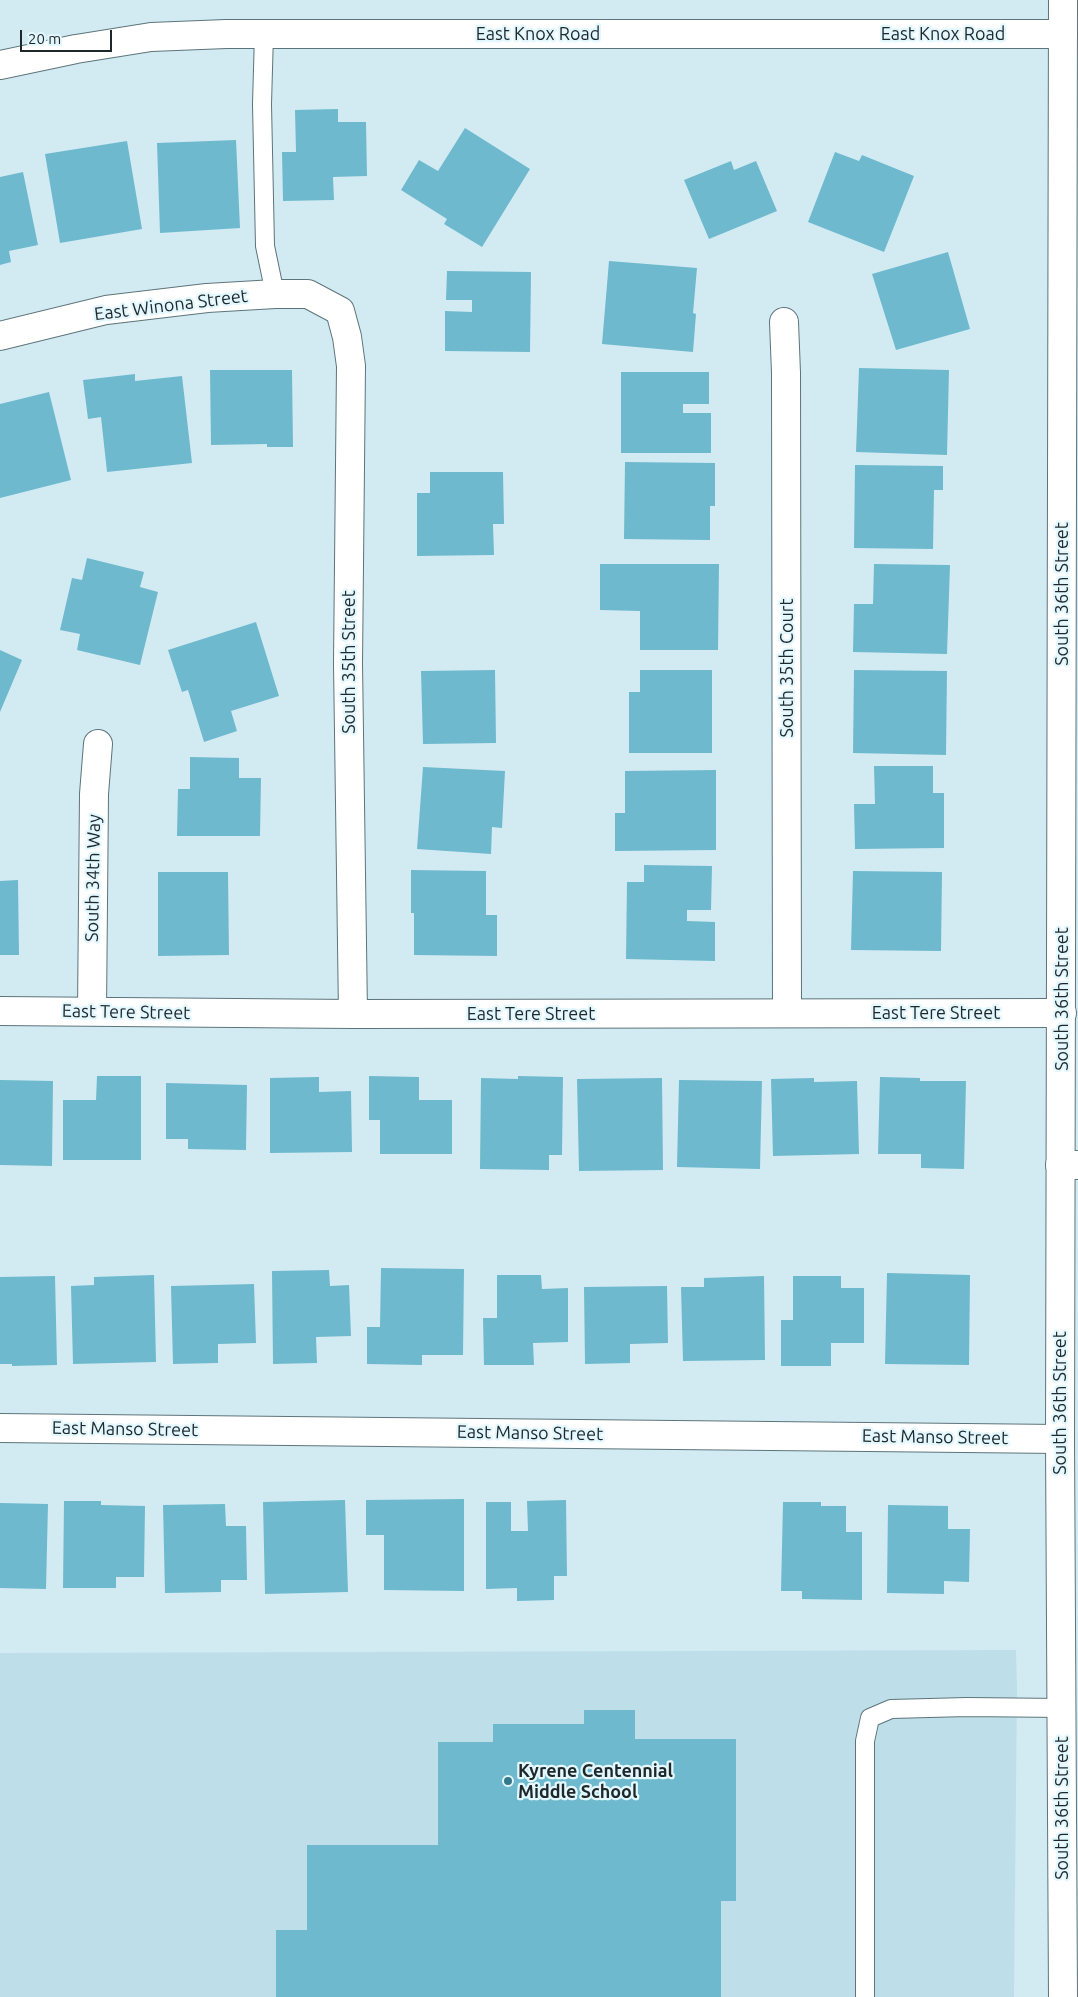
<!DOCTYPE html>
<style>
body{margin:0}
#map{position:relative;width:1078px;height:1997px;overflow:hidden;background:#d2ebf3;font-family:Ubuntu,sans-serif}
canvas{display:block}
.scale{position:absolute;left:20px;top:30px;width:92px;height:22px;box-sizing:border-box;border:2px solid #1e272a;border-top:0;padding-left:6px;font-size:15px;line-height:18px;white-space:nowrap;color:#1e272a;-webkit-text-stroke:4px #e3f8fe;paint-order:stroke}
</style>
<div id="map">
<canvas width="1078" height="1997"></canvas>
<div class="scale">20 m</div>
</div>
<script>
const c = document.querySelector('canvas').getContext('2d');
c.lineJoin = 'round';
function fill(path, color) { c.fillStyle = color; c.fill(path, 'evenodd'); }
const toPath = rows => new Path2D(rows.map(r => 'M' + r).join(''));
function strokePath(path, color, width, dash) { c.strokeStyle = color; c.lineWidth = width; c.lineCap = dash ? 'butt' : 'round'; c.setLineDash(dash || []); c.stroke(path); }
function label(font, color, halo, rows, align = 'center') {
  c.font = font + ' Ubuntu,sans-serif'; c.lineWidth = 4.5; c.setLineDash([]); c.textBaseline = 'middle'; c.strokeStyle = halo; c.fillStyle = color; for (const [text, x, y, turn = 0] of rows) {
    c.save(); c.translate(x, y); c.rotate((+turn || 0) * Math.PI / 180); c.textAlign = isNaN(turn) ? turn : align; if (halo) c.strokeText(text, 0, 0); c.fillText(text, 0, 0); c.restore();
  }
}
const built = toPath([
 [1016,1650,1017,1688,1014,1997,0,1997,0,1653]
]);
const building = toPath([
 [338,109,338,122,366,122,367,176,333,177,334,200,283,201,282,152,296,152,295,110],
 [465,128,530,169,482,247,444,224,447,219,401,190,419,160,438,171],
 [236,140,240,228,160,233,157,143],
 [127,141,142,229,60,243,45,154],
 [835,152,859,161,862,155,914,176,884,252,808,222],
 [731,161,734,170,756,161,777,211,709,239,684,180],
 [23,172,38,245,9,251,11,262,0,265,0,177],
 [948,252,970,329,896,350,872,274],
 [609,261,697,268,693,313,696,314,693,352,602,344],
 [447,271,531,272,530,352,445,351,445,311,472,312,472,300,446,300],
 [859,368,949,370,947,455,856,452],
 [210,370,292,370,293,447,267,447,267,444,211,445],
 [621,372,709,372,709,404,683,404,683,413,711,413,711,453,621,453],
 [135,374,135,381,182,376,192,463,107,472,101,417,88,419,83,380],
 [49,392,71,480,0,498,0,404],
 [625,462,715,463,715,506,710,506,710,540,624,539],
 [855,465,943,466,943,490,934,490,933,549,854,548],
 [430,472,503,472,504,524,493,524,494,555,417,556,417,493,430,493],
 [87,558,144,572,140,587,158,592,140,665,77,650,80,634,60,630,72,578,82,580],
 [600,564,719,564,718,650,640,650,640,611,600,610],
 [874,564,950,565,947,654,853,652,854,604,873,604],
 [256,622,279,696,231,711,237,731,204,742,188,690,182,692,168,650],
 [0,650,22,660,0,712],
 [495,670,496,743,423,744,421,671],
 [640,670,712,670,712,753,629,753,629,692,640,692],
 [854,670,947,671,946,755,853,753],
 [190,757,239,758,239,778,261,778,260,836,177,836,178,789,190,789],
 [874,766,933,766,933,793,944,793,944,848,855,849,854,804,875,804],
 [423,767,505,771,502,828,492,827,491,854,417,849],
 [716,770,716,850,615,851,615,813,625,813,625,771],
 [644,865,712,866,711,910,687,910,687,921,715,922,715,961,626,959,627,882,644,882],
 [411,870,486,871,486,915,497,915,497,956,414,955,414,913,411,913],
 [853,871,942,872,941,951,851,950],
 [158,872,228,872,229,955,158,956],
 [18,880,19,955,0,955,0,881],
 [97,1076,141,1076,141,1160,63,1160,63,1100,96,1100],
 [369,1076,419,1077,419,1100,452,1100,452,1154,380,1154,380,1120,369,1120],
 [518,1076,563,1077,562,1155,549,1155,549,1170,480,1169,481,1078,518,1079],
 [319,1077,319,1092,351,1091,352,1152,270,1153,270,1078],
 [880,1077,920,1078,920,1081,966,1081,964,1169,921,1168,921,1154,878,1154],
 [662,1078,663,1170,579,1171,577,1079],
 [814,1078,814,1082,857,1081,859,1154,773,1156,771,1079],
 [0,1080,53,1081,52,1166,0,1165],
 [679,1080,762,1081,760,1169,677,1167],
 [166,1083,247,1085,246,1150,188,1149,188,1139,166,1139],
 [381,1268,464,1269,463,1355,422,1355,422,1365,367,1364,367,1327,380,1327],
 [329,1270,330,1286,349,1285,351,1336,316,1337,317,1363,273,1364,272,1271],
 [887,1273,970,1275,969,1365,885,1364],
 [154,1275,156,1362,73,1364,71,1286,94,1285,94,1277],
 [497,1275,541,1275,542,1289,568,1288,568,1342,533,1343,534,1365,484,1365,483,1318,497,1318],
 [55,1276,57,1365,12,1366,12,1364,0,1364,0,1277],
 [764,1276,765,1360,683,1361,681,1287,704,1287,704,1278],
 [793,1276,841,1276,841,1288,864,1288,864,1343,831,1343,831,1366,781,1366,781,1320,793,1320],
 [254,1284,256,1343,218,1344,218,1363,173,1364,171,1286],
 [667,1286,668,1343,630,1344,630,1363,585,1364,584,1287],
 [464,1499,464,1591,384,1590,384,1535,366,1535,366,1500],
 [345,1500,348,1592,265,1594,263,1502],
 [566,1500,567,1576,554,1576,554,1600,517,1601,517,1588,486,1589,486,1502,511,1502,511,1531,528,1531,527,1501],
 [64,1501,101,1501,101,1505,145,1506,144,1577,116,1577,116,1588,63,1588],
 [783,1502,821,1502,821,1506,846,1506,846,1532,862,1532,862,1600,802,1599,802,1591,781,1591],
 [0,1503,48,1504,46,1589,0,1588],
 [225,1504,226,1526,246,1526,247,1580,221,1580,221,1592,165,1593,163,1505],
 [888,1505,948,1506,948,1529,970,1529,969,1582,944,1581,944,1594,887,1593],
 [584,1710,635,1710,635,1739,736,1739,736,1901,721,1901,721,1997,276,1997,276,1930,307,1930,307,1845,438,1845,438,1742,493,1742,493,1724,584,1724]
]);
const service = toPath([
 [264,34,262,104,265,246,275,294],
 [865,1997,865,1741,870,1718,891,1709,967,1707,1062,1708]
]);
const minor = toPath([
 [0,65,76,49,151,37,226,34,1063,34],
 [784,322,786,373,787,1013],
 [0,336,106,310,207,298,275,294,308,294,340,311,347,337,351,366,348,663,353,1014],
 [0,1011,353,1014,1062,1013],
 [92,1011,94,794,98,744],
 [1060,1165,1078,1165],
 [0,1428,1060,1439]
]);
const tertiary = toPath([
 [1063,0,1060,1439,1063,1997]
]);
const markers = [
 [508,1781,5,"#36798a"]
];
const streetNames = [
 ["East Knox Road",538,34],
 ["East Knox Road",943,34],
 ["East Winona Street",171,305,-7],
 ["South 36th Street",1062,594,-90],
 ["South 35th Street",349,662,-90],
 ["South 35th Court",787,668,-90],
 ["South 34th Way",93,878,-89],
 ["South 36th Street",1062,999,-90],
 ["East Tere Street",126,1012,1],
 ["East Tere Street",936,1013],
 ["East Tere Street",531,1014],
 ["South 36th Street",1060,1403,-90],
 ["East Manso Street",125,1429,1],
 ["East Manso Street",530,1433,1],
 ["East Manso Street",935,1437,1],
 ["South 36th Street",1062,1808,-90]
];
const poiNames = [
 ["Kyrene Centennial",518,1771],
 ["Middle School",518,1792]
];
fill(built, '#bedfe9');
fill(building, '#6eb9ce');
strokePath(service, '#5d747a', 20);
strokePath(minor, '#5d747a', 30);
strokePath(tertiary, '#5d747a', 30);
strokePath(service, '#fff', 18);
strokePath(minor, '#fff', 28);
strokePath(tertiary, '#fff', 28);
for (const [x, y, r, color] of markers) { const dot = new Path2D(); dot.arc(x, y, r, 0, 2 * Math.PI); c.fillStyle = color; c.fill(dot); strokePath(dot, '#e3f8fe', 2); }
label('18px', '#1e272a', '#e3f8fe', streetNames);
label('bold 18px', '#1e272a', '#e3f8fe', poiNames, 'left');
</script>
